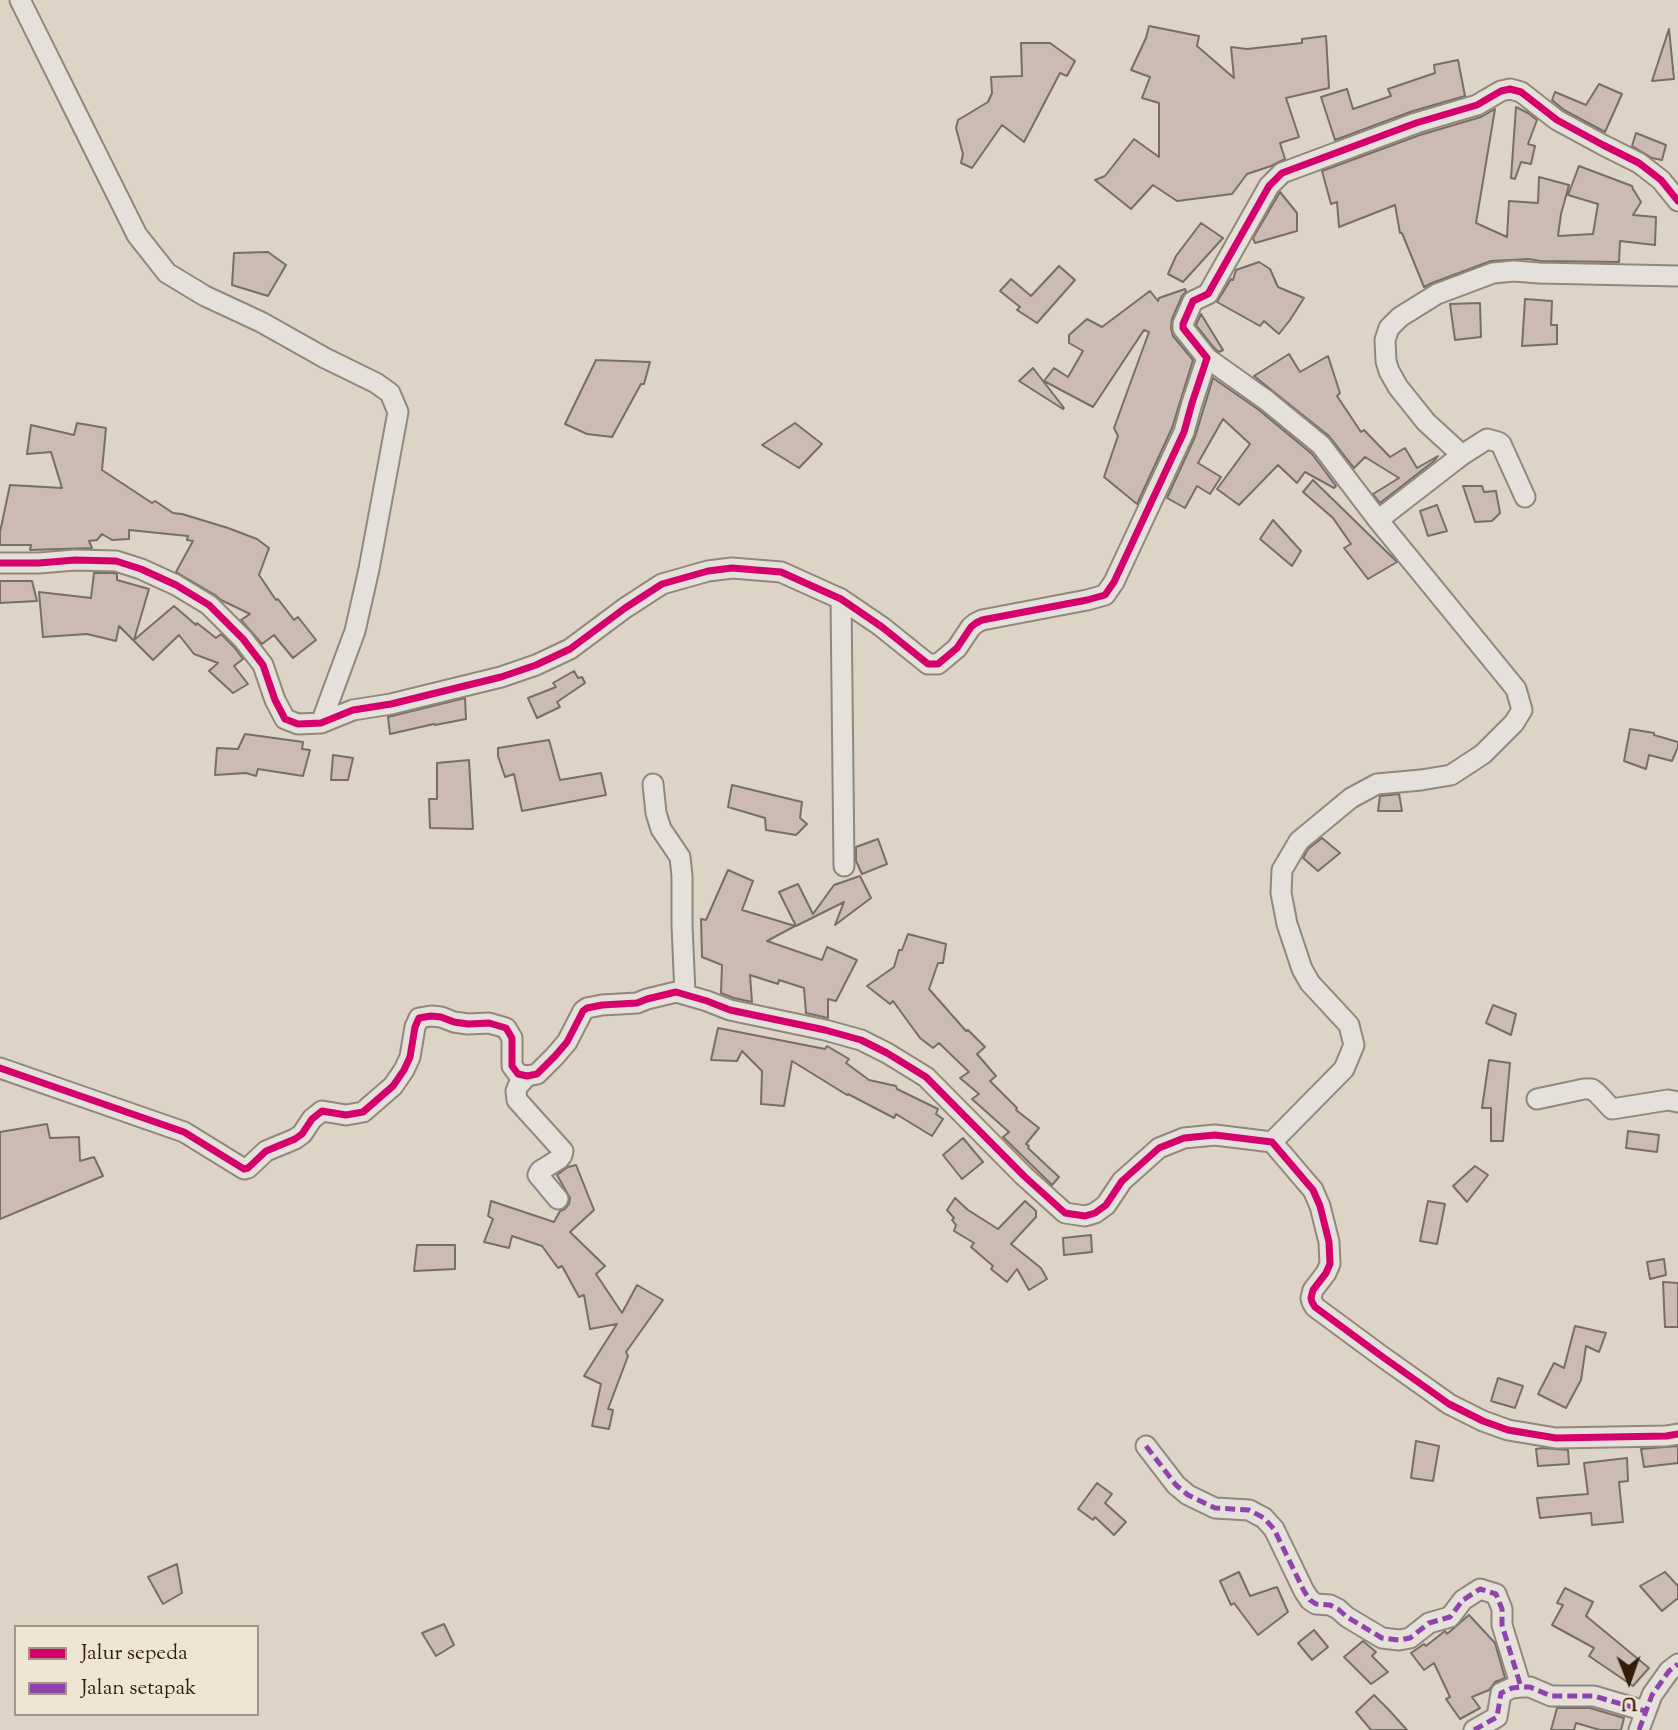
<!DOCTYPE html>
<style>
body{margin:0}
#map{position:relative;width:1678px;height:1730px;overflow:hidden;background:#ddd4c6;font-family:"Sorts Mill Goudy",serif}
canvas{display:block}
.legend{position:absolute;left:14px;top:1625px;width:245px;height:91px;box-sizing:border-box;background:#efe5d4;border:2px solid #a39582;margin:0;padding:9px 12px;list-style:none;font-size:21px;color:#311d08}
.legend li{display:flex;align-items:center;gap:14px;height:35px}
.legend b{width:35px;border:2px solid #a39582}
.north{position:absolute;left:1594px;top:1646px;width:70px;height:70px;-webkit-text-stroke:5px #efe5d4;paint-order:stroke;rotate:179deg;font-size:19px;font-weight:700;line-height:28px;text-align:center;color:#311d08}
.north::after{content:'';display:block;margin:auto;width:24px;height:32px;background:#311d08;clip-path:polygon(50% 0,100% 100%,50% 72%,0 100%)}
</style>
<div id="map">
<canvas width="1678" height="1730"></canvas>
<ul class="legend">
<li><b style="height:9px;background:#d6006c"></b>Jalur sepeda</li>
<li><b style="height:9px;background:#8e44ad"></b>Jalan setapak</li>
</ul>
<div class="north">U</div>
</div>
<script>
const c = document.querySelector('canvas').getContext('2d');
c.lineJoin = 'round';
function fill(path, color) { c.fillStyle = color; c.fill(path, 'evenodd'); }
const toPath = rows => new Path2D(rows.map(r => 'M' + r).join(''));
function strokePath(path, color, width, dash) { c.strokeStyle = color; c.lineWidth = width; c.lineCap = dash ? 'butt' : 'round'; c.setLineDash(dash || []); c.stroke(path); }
const building = toPath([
 [1149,26,1199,36,1197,46,1234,78,1231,47,1247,49,1302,43,1302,39,1326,36,1329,88,1286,98,1299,137,1280,143,1285,159,1271,166,1247,174,1232,194,1177,201,1153,185,1131,209,1095,180,1105,176,1134,139,1159,157,1159,103,1142,98,1150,77,1131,70,1146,38,1149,26],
 [1669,29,1674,79,1652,81,1669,29],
 [1021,43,1050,43,1075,61,1067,76,1060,73,1024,142,1002,125,972,168,961,163,963,154,956,128,958,120,988,102,992,93,991,77,1022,76,1021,43],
 [1458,60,1465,96,1413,111,1335,140,1321,97,1347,89,1353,109,1391,96,1388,89,1435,73,1434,65,1458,60],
 [1599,84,1622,94,1605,132,1564,110,1552,100,1555,92,1586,105,1599,84],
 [1516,107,1528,113,1537,120,1528,144,1535,146,1531,164,1521,162,1515,179,1511,178,1516,107],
 [1495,109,1476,223,1507,237,1509,201,1538,203,1539,177,1569,185,1561,214,1558,236,1593,234,1598,204,1568,195,1579,166,1632,186,1633,189,1641,202,1633,215,1656,217,1655,245,1620,241,1619,262,1540,261,1529,259,1491,261,1432,283,1424,287,1402,233,1400,233,1395,205,1339,227,1337,202,1331,204,1322,171,1420,135,1481,117,1495,109],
 [1636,133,1666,145,1662,160,1652,158,1632,146,1636,133],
 [1280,192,1297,213,1297,231,1255,243,1253,238,1280,192],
 [1201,223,1223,238,1183,282,1168,274,1176,256,1201,223],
 [268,252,286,265,268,296,232,285,234,253,268,252],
 [1259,262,1270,269,1278,287,1304,298,1290,320,1279,334,1264,321,1260,326,1217,302,1231,279,1233,280,1236,270,1259,262],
 [1059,266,1075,280,1037,323,1017,310,1020,307,1000,291,1011,279,1031,296,1059,266],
 [1185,289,1186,291,1182,296,1172,319,1171,328,1173,336,1193,360,1172,428,1137,504,1104,477,1118,436,1114,428,1149,332,1144,330,1093,407,1044,381,1054,368,1068,377,1083,351,1069,343,1069,335,1087,319,1102,327,1150,291,1158,301,1159,298,1185,289],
 [1525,299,1552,301,1551,325,1557,325,1557,344,1522,346,1525,299],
 [1480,303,1481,337,1455,340,1450,304,1480,303],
 [1201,314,1223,350,1219,352,1215,349,1196,325,1201,314],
 [1289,354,1300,372,1328,356,1340,393,1337,396,1361,432,1364,430,1390,457,1405,448,1417,468,1438,456,1434,461,1380,503,1373,494,1399,478,1365,457,1354,468,1329,436,1254,376,1289,354],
 [596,360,650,362,644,384,641,384,612,437,587,434,565,424,596,360],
 [1033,368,1064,408,1063,409,1019,381,1033,368],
 [1213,378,1259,410,1312,454,1336,486,1334,488,1305,472,1297,483,1278,465,1239,505,1217,489,1250,444,1223,419,1198,463,1221,477,1210,494,1197,486,1185,508,1167,498,1195,437,1213,378],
 [77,423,106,428,102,470,152,503,155,501,173,513,182,514,228,528,257,539,269,548,259,575,276,600,278,599,294,620,298,617,316,640,293,658,274,635,262,644,241,620,250,614,221,600,215,595,176,572,193,541,187,540,188,536,129,530,129,539,112,540,102,534,97,540,89,541,92,548,30,550,31,545,0,545,0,532,10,485,62,488,51,452,27,454,31,425,74,435,77,423],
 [795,423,822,444,799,468,762,445,795,423],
 [1313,480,1395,560,1397,562,1368,579,1344,548,1351,544,1333,518,1303,492,1313,480],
 [1463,486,1482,486,1484,492,1496,491,1500,513,1492,521,1475,522,1463,486],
 [1437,505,1447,531,1428,536,1420,511,1437,505],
 [1273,520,1301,551,1292,566,1260,539,1273,520],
 [94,573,114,573,117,574,117,580,149,589,134,640,174,606,196,625,197,623,216,638,221,634,234,647,243,659,234,666,248,684,233,693,209,671,218,663,194,654,179,635,153,660,119,626,116,641,87,634,43,637,39,592,91,598,94,573],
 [0,581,32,581,37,601,0,603,0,581],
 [574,671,578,678,582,677,585,683,557,702,560,707,537,718,528,698,556,687,553,683,574,671],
 [465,698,466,719,435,725,434,724,390,734,388,717,465,698],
 [1630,729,1654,733,1654,735,1678,742,1678,747,1672,761,1649,755,1646,769,1624,761,1630,729],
 [245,734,303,742,302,749,310,750,303,776,258,769,256,776,246,773,215,775,217,748,238,749,245,734],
 [549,740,560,780,601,773,606,795,522,811,514,774,505,777,498,756,498,748,549,740],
 [333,755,353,758,348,780,331,780,333,755],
 [469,760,473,829,430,828,429,799,437,799,437,763,469,760],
 [732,785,802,802,800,818,807,824,796,835,766,830,765,818,728,807,732,785],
 [1399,794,1402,811,1378,811,1380,796,1399,794],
 [1322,838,1340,853,1318,871,1303,858,1308,849,1322,838],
 [878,839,887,864,862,874,856,861,856,847,878,839],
 [728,870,753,881,742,910,795,926,767,941,822,960,827,947,857,960,836,1001,828,999,828,1018,806,1013,804,988,779,980,778,984,750,975,752,1002,734,998,721,993,722,965,702,957,701,919,706,920,728,870],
 [860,876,871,898,835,925,844,902,796,926,779,892,798,884,813,914,834,885,860,876],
 [908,934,946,944,943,963,938,963,929,989,966,1031,968,1030,985,1047,977,1054,996,1076,990,1081,1017,1108,1016,1110,1039,1128,1026,1144,1029,1146,1028,1148,1059,1177,1052,1185,1003,1137,1009,1132,972,1099,979,1094,960,1078,969,1072,939,1043,933,1048,920,1038,893,1001,890,1004,867,986,894,967,899,950,902,950,908,934],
 [1493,1005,1516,1014,1511,1035,1486,1023,1493,1005],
 [718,1028,825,1049,827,1046,849,1059,846,1063,869,1080,896,1086,897,1089,938,1109,936,1114,943,1119,932,1136,896,1114,894,1118,848,1094,847,1095,792,1061,784,1106,761,1104,762,1071,742,1051,737,1061,711,1060,718,1028],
 [1489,1060,1510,1063,1503,1141,1491,1141,1491,1108,1482,1108,1489,1060],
 [47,1124,50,1138,79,1137,80,1161,94,1157,103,1176,0,1219,0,1132,47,1124],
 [1628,1131,1659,1135,1657,1152,1626,1148,1628,1131],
 [963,1138,983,1162,962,1179,943,1155,963,1138],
 [576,1165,594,1210,570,1232,605,1266,596,1274,622,1313,637,1285,663,1300,626,1352,628,1356,608,1409,613,1410,609,1429,592,1426,601,1384,584,1376,617,1324,590,1329,584,1295,579,1297,562,1266,558,1268,542,1246,512,1236,509,1248,484,1242,493,1219,488,1216,491,1201,554,1222,560,1211,565,1209,569,1204,570,1198,557,1175,568,1167,576,1165],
 [1475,1166,1488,1175,1467,1202,1453,1186,1475,1166],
 [955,1198,968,1210,998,1229,1025,1201,1036,1211,1036,1217,1011,1244,1041,1268,1047,1279,1029,1290,1017,1269,1007,1282,991,1269,993,1266,971,1247,974,1243,954,1231,956,1225,952,1220,954,1218,947,1210,955,1198],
 [1428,1201,1445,1204,1437,1244,1420,1241,1428,1201],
 [1091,1235,1092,1252,1064,1255,1063,1238,1091,1235],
 [417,1245,455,1245,455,1269,414,1271,417,1245],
 [1664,1259,1666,1275,1650,1279,1647,1262,1664,1259],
 [1663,1282,1678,1283,1678,1327,1665,1327,1663,1282],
 [1575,1326,1606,1333,1599,1352,1586,1346,1581,1380,1566,1408,1538,1394,1554,1363,1564,1368,1575,1326],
 [1498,1378,1523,1386,1515,1408,1491,1401,1498,1378],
 [1416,1441,1439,1446,1433,1481,1411,1478,1416,1441],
 [1678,1446,1678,1463,1644,1467,1641,1449,1678,1446],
 [1543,1448,1568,1450,1569,1464,1538,1466,1536,1449,1543,1448],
 [1627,1458,1628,1481,1619,1482,1623,1522,1592,1525,1591,1513,1540,1518,1537,1498,1588,1494,1584,1463,1627,1458],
 [1097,1483,1112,1494,1105,1503,1126,1522,1114,1535,1095,1517,1093,1520,1078,1509,1097,1483],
 [177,1564,182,1593,163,1604,148,1577,177,1564],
 [1239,1572,1250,1596,1277,1587,1288,1612,1258,1635,1234,1603,1231,1605,1220,1581,1239,1572],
 [1665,1572,1678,1586,1678,1598,1662,1611,1640,1586,1665,1572],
 [1565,1588,1593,1602,1586,1616,1649,1668,1633,1686,1589,1656,1594,1648,1552,1625,1563,1605,1557,1603,1565,1588],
 [1469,1615,1495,1643,1505,1678,1495,1682,1489,1690,1472,1697,1480,1708,1460,1719,1446,1699,1450,1697,1434,1663,1424,1670,1411,1653,1424,1644,1426,1646,1445,1631,1447,1634,1469,1615],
 [444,1624,454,1645,436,1656,422,1633,444,1624],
 [1314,1630,1328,1647,1312,1660,1298,1643,1314,1630],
 [1363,1641,1376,1652,1372,1656,1388,1672,1371,1684,1344,1657,1363,1641],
 [1374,1695,1388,1709,1407,1730,1371,1730,1356,1712,1374,1695],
 [1557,1708,1590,1708,1624,1718,1621,1730,1600,1730,1576,1723,1574,1730,1551,1730,1557,1708]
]);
const minor = toPath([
 [20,0,137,235,167,273,205,296,261,322,325,358,376,383,390,393,398,412,369,569,355,631,321,723],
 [1207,358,1266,400,1321,445,1378,520,1516,689,1522,710,1514,723,1483,754,1451,775,1421,780,1377,784,1351,798,1299,841,1282,870,1281,893,1287,924,1302,969,1310,983,1349,1025,1354,1045,1344,1069,1272,1142],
 [1462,455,1487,439,1498,442,1501,444,1525,497],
 [1378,520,1462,455,1426,422,1398,387,1389,371,1386,361,1385,340,1389,328,1400,317,1437,294,1493,273,1514,271,1539,273,1678,276],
 [0,563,39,563,75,560,116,561,141,569,176,585,209,605,243,639,263,665,275,700,285,719,298,724,321,723,353,710,391,704,501,677,536,665,570,649,625,608,662,584,708,571,732,568,781,572,841,599,882,627,928,664,938,664,957,648,971,627,976,623,982,620,1087,600,1105,595,1114,582,1184,432,1192,403,1207,358,1183,328,1183,324,1193,301,1208,294,1269,186,1282,173,1416,123,1477,105,1501,91,1510,89,1521,92,1557,120,1603,145,1639,163,1661,180,1678,201],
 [841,599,844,866],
 [653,784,656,813,661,829,680,857,682,876,682,925,685,994],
 [0,1068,184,1132,244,1169,248,1168,266,1151,295,1139,302,1134,312,1119,322,1111,346,1115,363,1112,393,1086,404,1070,410,1057,415,1027,419,1018,431,1016,441,1017,454,1022,468,1024,489,1023,506,1028,512,1038,512,1066,518,1074,527,1076,537,1074,555,1056,567,1042,583,1011,587,1008,602,1005,637,1003,647,999,676,992,707,1001,730,1010,825,1030,861,1040,887,1053,926,1077,1024,1176,1065,1213,1085,1216,1095,1213,1106,1205,1122,1181,1159,1148,1184,1138,1215,1135,1272,1142,1313,1190,1320,1206,1329,1242,1330,1264,1326,1273,1313,1290,1311,1298,1312,1302,1315,1307,1380,1355,1449,1404,1483,1421,1508,1430,1556,1438,1666,1436,1678,1434],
 [527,1076,518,1086,516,1091,517,1100,563,1151,562,1155,559,1159,540,1171,538,1175,558,1199],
 [1537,1099,1584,1089,1592,1089,1597,1093,1612,1109,1668,1100,1678,1102],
 [1146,1446,1176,1485,1188,1495,1215,1508,1249,1510,1264,1518,1274,1529,1304,1591,1310,1600,1316,1604,1330,1605,1338,1609,1347,1617,1382,1638,1399,1640,1410,1638,1429,1623,1450,1617,1463,1600,1480,1589,1496,1594,1502,1609,1502,1625,1521,1687],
 [1474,1730,1497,1717,1501,1693,1512,1688,1521,1687,1530,1687,1551,1696,1594,1696,1645,1711],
 [1639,1730,1652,1695,1669,1671,1678,1664]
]);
const quiet = toPath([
 [1146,1446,1176,1485,1188,1495,1215,1508,1249,1510,1264,1518,1274,1529,1304,1591,1310,1600,1316,1604,1330,1605,1338,1609,1347,1617,1382,1638,1399,1640,1410,1638,1429,1623,1450,1617,1463,1600,1480,1589,1496,1594,1502,1609,1502,1625,1521,1687],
 [1474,1730,1497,1717,1501,1693,1512,1688,1521,1687,1530,1687,1551,1696,1594,1696,1645,1711],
 [1639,1730,1652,1695,1669,1671,1678,1664]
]);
const cycleway = toPath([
 [0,563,39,563,75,560,116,561,141,569,176,585,209,605,243,639,263,665,275,700,285,719,298,724,321,723,353,710,391,704,501,677,536,665,570,649,625,608,662,584,708,571,732,568,781,572,841,599,882,627,928,664,938,664,957,648,971,627,976,623,982,620,1087,600,1105,595,1114,582,1184,432,1192,403,1207,358,1183,328,1183,324,1193,301,1208,294,1269,186,1282,173,1416,123,1477,105,1501,91,1510,89,1521,92,1557,120,1603,145,1639,163,1661,180,1678,201],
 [0,1068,184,1132,244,1169,248,1168,266,1151,295,1139,302,1134,312,1119,322,1111,346,1115,363,1112,393,1086,404,1070,410,1057,415,1027,419,1018,431,1016,441,1017,454,1022,468,1024,489,1023,506,1028,512,1038,512,1066,518,1074,527,1076,537,1074,555,1056,567,1042,583,1011,587,1008,602,1005,637,1003,647,999,676,992,707,1001,730,1010,825,1030,861,1040,887,1053,926,1077,1024,1176,1065,1213,1085,1216,1095,1213,1106,1205,1122,1181,1159,1148,1184,1138,1215,1135,1272,1142,1313,1190,1320,1206,1329,1242,1330,1264,1326,1273,1313,1290,1311,1298,1312,1302,1315,1307,1380,1355,1449,1404,1483,1421,1508,1430,1556,1438,1666,1436,1678,1434]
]);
fill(building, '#ccbbb2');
strokePath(building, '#776f65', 2);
strokePath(minor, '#90887d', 23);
strokePath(minor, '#e5e1da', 19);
strokePath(quiet, '#8e44ad', 5, [10, 5]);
strokePath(cycleway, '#d6006c', 7);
</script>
